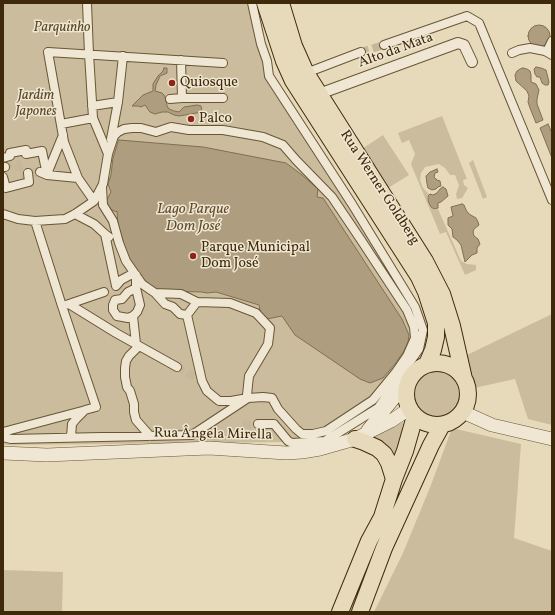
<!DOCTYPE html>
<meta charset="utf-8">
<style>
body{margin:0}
#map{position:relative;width:555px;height:615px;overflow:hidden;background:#e7dabb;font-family:Vollkorn,serif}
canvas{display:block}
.frame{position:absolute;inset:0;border:4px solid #3e2a0a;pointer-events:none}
</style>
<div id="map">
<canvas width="555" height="615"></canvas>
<div class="frame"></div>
</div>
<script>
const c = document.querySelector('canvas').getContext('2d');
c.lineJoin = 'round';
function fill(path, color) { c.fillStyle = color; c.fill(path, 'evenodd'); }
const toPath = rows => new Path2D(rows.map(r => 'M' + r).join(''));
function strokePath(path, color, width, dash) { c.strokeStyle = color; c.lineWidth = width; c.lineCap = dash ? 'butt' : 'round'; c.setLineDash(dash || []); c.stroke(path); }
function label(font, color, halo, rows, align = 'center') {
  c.font = font + ' Vollkorn,serif'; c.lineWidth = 3; c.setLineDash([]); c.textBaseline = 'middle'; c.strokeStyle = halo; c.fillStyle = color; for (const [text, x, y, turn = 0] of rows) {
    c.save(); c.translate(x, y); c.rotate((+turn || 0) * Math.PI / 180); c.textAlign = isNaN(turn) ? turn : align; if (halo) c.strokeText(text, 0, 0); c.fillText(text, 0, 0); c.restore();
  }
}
const green = toPath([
 [3,3,251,3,268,77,414,307,423,330,419,348,377,407,325,440,286,442,7,445,3,444],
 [442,116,467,179,463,180,464,185,468,188,462,198,457,199,456,194,459,185,455,175,450,175,445,168,439,164,425,167,421,173,420,180,423,188,429,194,427,196,427,201,431,208,434,210,438,209,461,261,467,264,476,265,476,270,465,275,446,232,440,234,411,164,415,154,409,140,402,143,398,133],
 [383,135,409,175,388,188,362,149],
 [473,160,487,197,483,199,469,163],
 [552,314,552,425,528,419,515,379,474,388,467,355],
 '412 394a24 24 0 1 1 48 0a24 24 0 1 1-48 0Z',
 [403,422,401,437,396,459,393,453,386,447,369,438],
 [452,428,521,444,514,538,552,551,552,612,374,612,403,553,431,485],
 [3,570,63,572,62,612,3,612]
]);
const water = toPath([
 '528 36a11 11 0 1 1 22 0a11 11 0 1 1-22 0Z',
 [536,67,541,68,546,70,549,82,548,85,545,85,542,83,540,77,537,77,535,74,534,69,536,67],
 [164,68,167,68,167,73,160,76,156,85,155,91,162,93,164,95,166,99,167,106,169,109,174,111,179,112,184,107,197,105,201,106,202,112,179,116,174,115,168,112,162,112,155,114,150,112,145,105,141,107,138,106,132,106,143,95,153,91,153,84,158,76,163,71,164,68],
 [523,68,527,69,530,71,531,75,531,82,536,84,539,90,537,99,537,104,543,120,536,123,530,108,528,102,529,96,527,91,516,81,515,75,517,71,520,69,523,68],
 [548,124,552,133,552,158,540,128,548,124],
 [119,140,203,147,286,163,302,175,318,189,317,197,323,198,402,319,409,335,408,342,404,351,395,364,383,378,370,383,360,379,295,335,282,316,262,320,259,305,216,292,207,293,202,292,160,291,152,286,142,278,129,260,118,225,117,211,116,212,104,205,111,192,108,184,111,175,113,158,118,142,119,140],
 [437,169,438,172,435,173,434,177,437,180,440,181,441,186,438,187,436,189,432,190,428,188,427,184,426,176,430,172,437,169],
 [443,187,446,189,448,196,441,202,438,203,438,208,434,209,431,207,428,201,428,196,430,194,433,195,437,193,440,189,443,187],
 [462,204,464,205,466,210,469,214,476,218,478,222,479,225,474,229,473,232,474,236,478,239,480,244,477,248,477,253,472,255,465,262,461,245,457,240,453,237,452,229,448,225,448,218,453,216,451,207,462,204]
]);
const pedestrianTunnel = toPath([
 [361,52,384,45],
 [5,167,18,164,20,174,40,172],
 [177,367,202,381],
 [243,425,258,424]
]);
const pedestrian = toPath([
 [252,3,261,44,267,61,269,76,352,204,415,307,423,330,419,349,378,408,325,441,292,443,288,441,274,424,258,424],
 [552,41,549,47,552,54],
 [384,45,467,16,479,23,552,200],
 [512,53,519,50,530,48,545,51,552,55],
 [181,60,182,98,223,98],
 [306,73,361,52],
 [170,99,182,98],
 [92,106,118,102],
 [93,118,108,154],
 [61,124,93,118,89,54,87,3],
 [111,139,118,102,123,56],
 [3,158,10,156,10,153,26,150,26,154,42,151,47,175],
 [3,167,5,167],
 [40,172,47,175,78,178],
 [47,174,63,135],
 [3,177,6,188,29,182,28,173],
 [102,187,103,205,113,221,119,243,126,261,142,284,155,293,181,294,197,302,230,303,256,313,270,328,268,344,249,376,247,395,248,398,231,401,219,401,207,391,202,381,187,315,180,314,173,307,165,304,156,294],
 [94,201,78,178,64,142,48,52,223,63],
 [3,214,18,219,35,221,65,219,75,214,94,201,103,184,108,154,114,136,118,132,124,129,132,128,141,128,156,132,171,127,189,130,223,130,263,137,283,145,296,160,332,197,361,240,407,310,414,327,415,338,407,356,396,372,373,400,326,431,313,434,302,434,296,429,278,409,272,398,263,397,248,398,192,435,11,439,3,437],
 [75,214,94,224,105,234,109,237],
 [35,221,62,306,69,304,116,333,177,367],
 [105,234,116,286,121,280,134,273],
 [136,288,128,292,122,299,115,300,113,305,113,310,117,316,128,318,133,316,137,312,140,305,136,288,136,275],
 [69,304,104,292],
 [62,306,96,407,85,410,76,419,72,424,71,437],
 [187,315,197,302],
 [133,316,136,344],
 [139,346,129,356,126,361,125,368,125,377,127,387,130,391,134,404,134,412,136,420,150,436],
 [3,432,82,411]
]);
const minor = toPath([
 [319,94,458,43,464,45,472,62]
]);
const tertiary = toPath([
 [463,412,492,425,552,439],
 [368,430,408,381],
 [3,453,47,455,209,448,286,453,302,452,320,449,355,439,391,421,409,409]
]);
const primary = toPath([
 [265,3,284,61,293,81,419,277,426,292,436,323,436,337,433,350,427,364],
 [281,3,294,46,306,73,425,261,442,294,452,326,464,379],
 '406 394a31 31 0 1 1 62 0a31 31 0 1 1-62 0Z',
 [355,439,364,442,377,448,384,454,389,463,394,479],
 [340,612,369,541,382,517,394,479,405,451,415,416],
 [360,612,384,548,431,445,442,425]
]);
const markers = [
 [172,83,4,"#8f2418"],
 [191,119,4,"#8f2418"],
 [193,256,4,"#8f2418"]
];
const parkNames = [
 ["Parquinho",62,28],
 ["Jardim",36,96],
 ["Japones",36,112]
];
const streetNames = [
 ["Alto da Mata",396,51,-20],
 ["Rua Werner Goldberg",379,188,57],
 ["Rua Ângela Mirella",213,435,1]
];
const poiNames = [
 ["Quiosque",180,83],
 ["Palco",199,119],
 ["Parque Municipal",201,248],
 ["Dom José",201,264]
];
const waterNames = [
 ["Lago Parque",193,210],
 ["Dom José",193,227]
];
fill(green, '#cabc9d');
fill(water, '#ae9e7f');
strokePath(water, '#817050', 1);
strokePath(pedestrianTunnel, '#c5b798', 8, [8, 4]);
strokePath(pedestrian, '#685636', 10);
strokePath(minor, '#685636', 12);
strokePath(tertiary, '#685636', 14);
strokePath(primary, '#3e2a0a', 18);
strokePath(pedestrian, '#efe7d3', 8);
strokePath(minor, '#efe7d3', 10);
strokePath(tertiary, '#efe7d3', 13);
strokePath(primary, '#e7dabb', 16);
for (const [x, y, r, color] of markers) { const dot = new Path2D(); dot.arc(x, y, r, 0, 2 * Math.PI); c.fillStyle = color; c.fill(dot); strokePath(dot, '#efe7d3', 1.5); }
label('italic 14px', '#5a4727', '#efe7d3', parkNames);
label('14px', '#3e2a0a', '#efe7d3', streetNames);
label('14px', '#3e2a0a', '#efe7d3', poiNames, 'left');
label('italic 15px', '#604d2d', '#efe7d3', waterNames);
</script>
